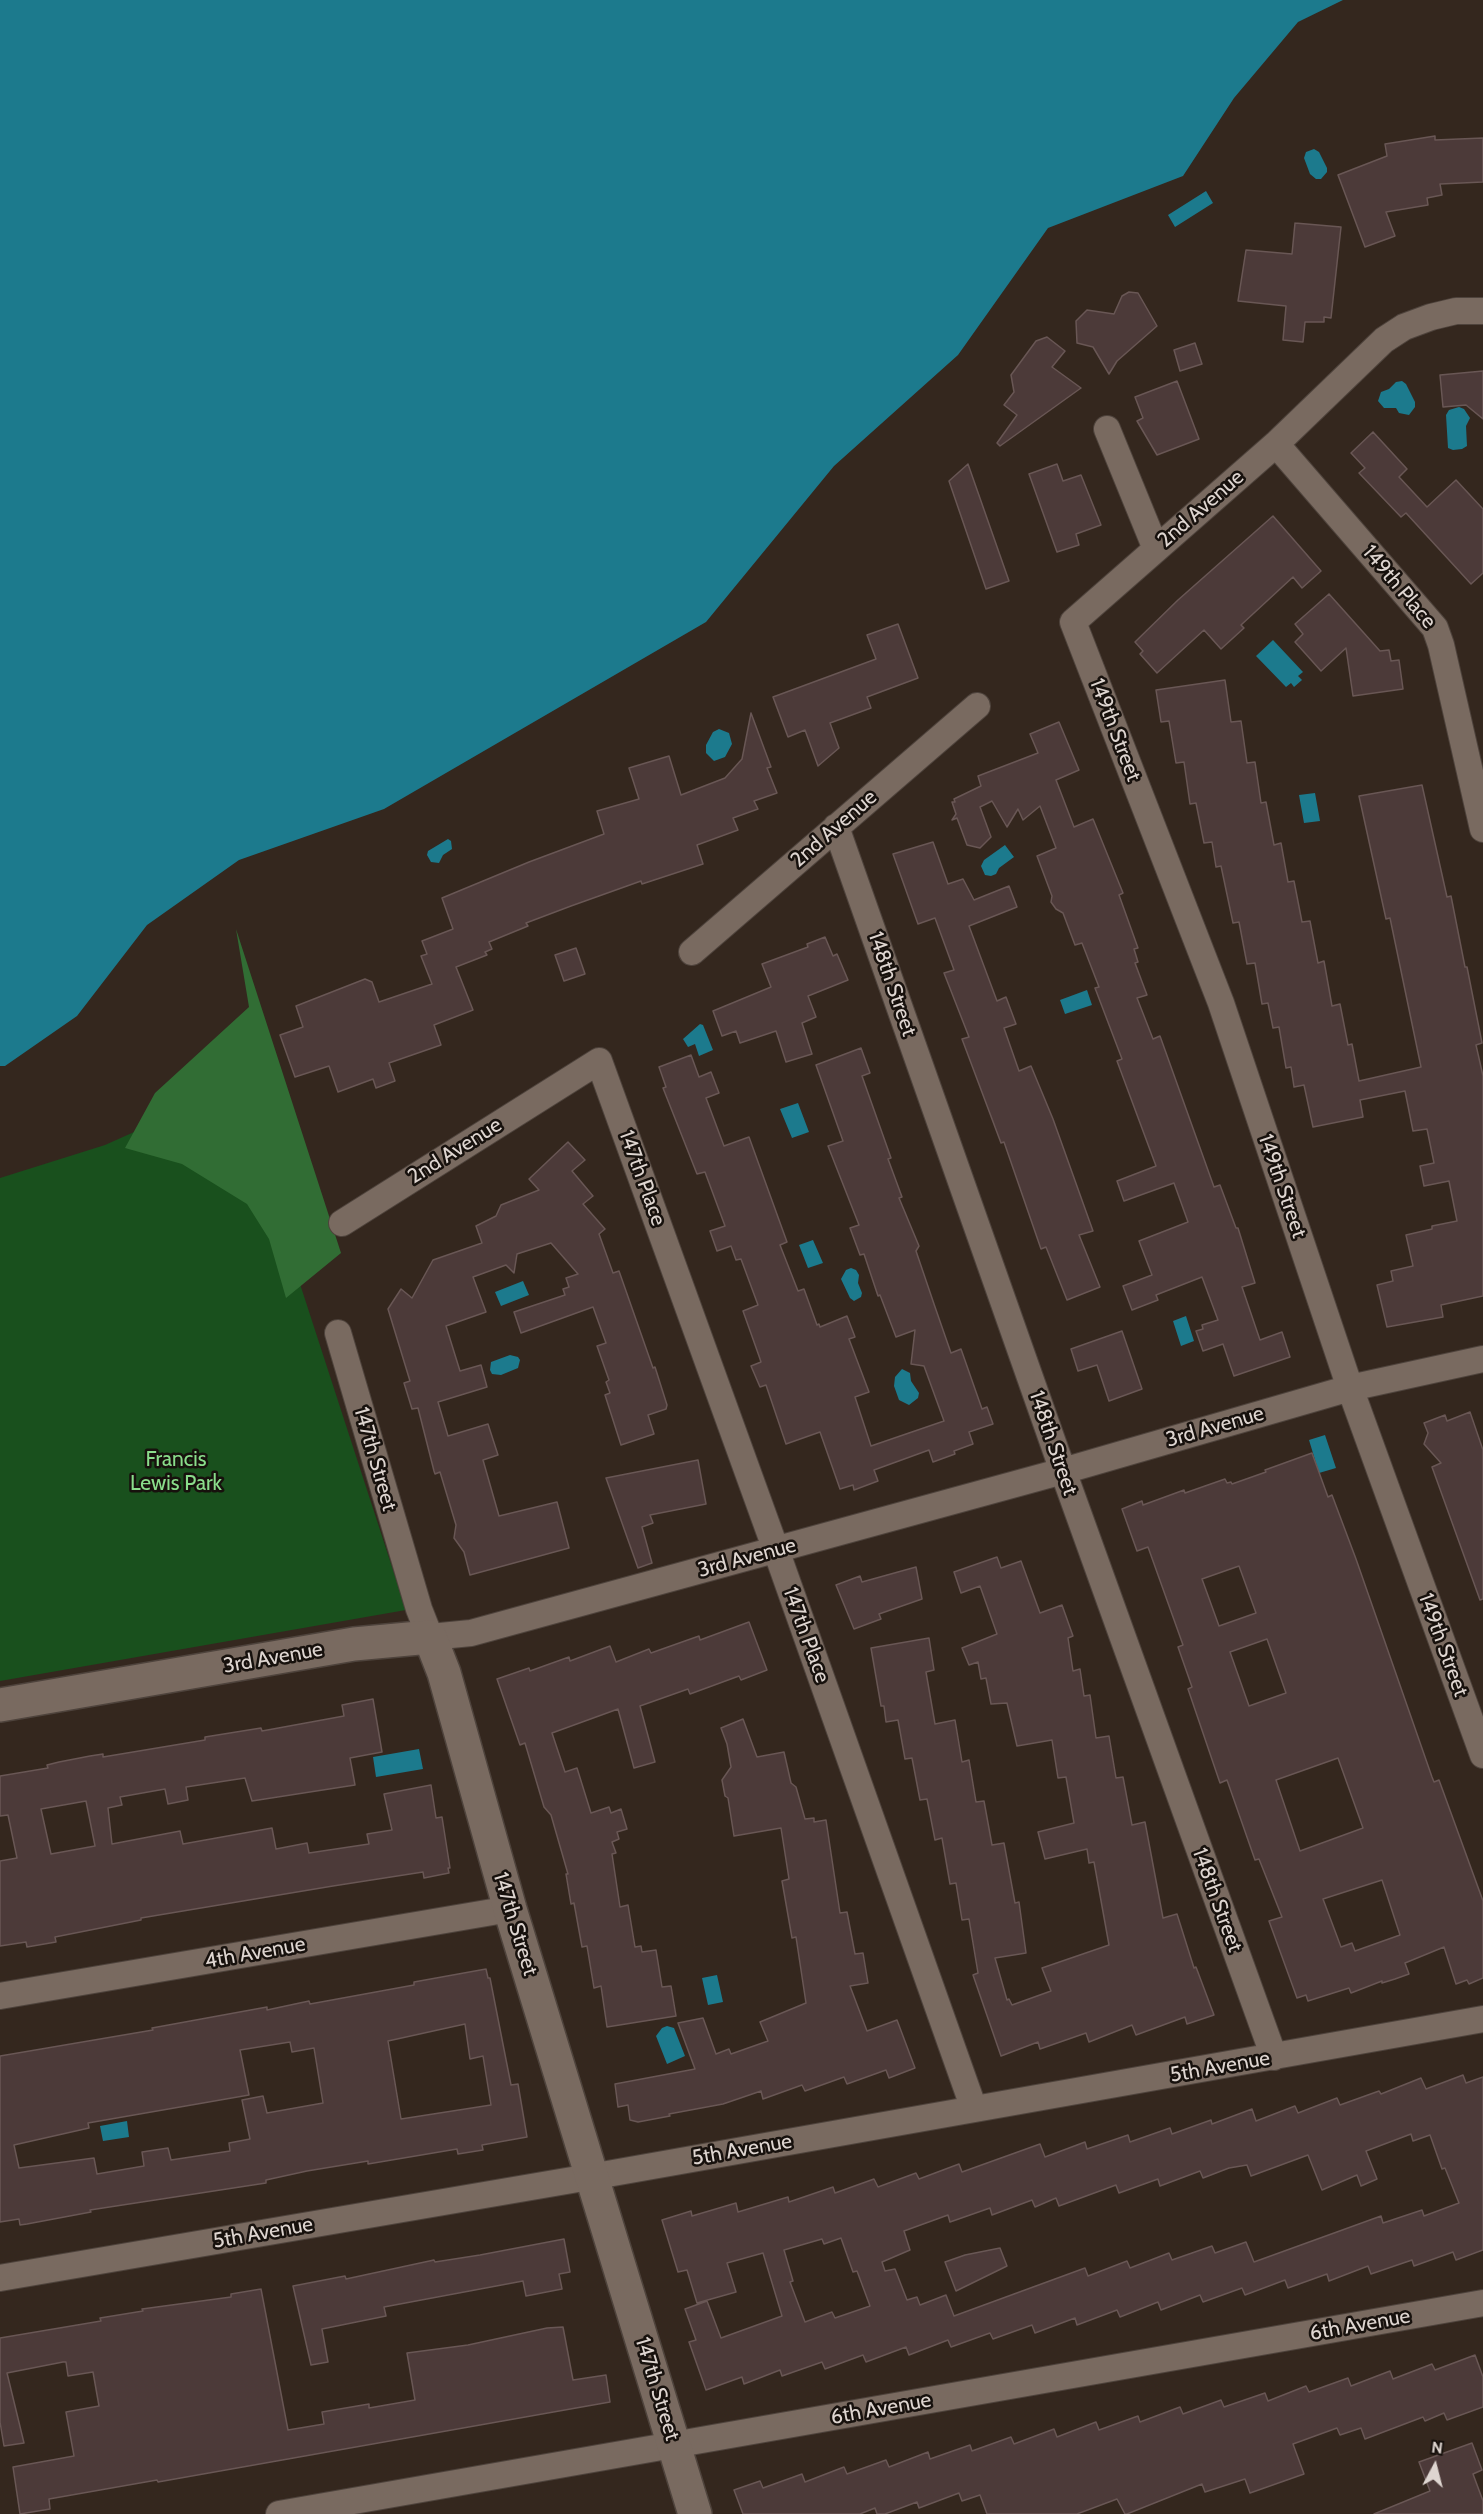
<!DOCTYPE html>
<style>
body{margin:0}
#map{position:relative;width:1483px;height:2514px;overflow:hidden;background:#34271e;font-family:Cabin,sans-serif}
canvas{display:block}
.north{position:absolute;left:1405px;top:2436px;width:60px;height:60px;-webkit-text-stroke:4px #17110d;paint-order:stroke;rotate:7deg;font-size:16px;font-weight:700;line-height:24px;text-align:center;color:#ded5d0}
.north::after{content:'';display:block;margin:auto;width:21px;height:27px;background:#ded5d0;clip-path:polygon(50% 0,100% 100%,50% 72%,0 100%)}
</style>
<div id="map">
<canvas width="1483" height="2514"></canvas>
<div class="north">N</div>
</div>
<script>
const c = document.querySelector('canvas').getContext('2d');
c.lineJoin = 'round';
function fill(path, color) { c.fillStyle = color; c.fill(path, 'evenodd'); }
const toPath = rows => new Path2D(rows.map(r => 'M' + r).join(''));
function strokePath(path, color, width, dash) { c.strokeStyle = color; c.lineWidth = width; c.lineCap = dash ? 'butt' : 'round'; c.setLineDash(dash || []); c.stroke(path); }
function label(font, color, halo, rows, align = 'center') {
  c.font = font + ' Cabin,sans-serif'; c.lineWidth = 5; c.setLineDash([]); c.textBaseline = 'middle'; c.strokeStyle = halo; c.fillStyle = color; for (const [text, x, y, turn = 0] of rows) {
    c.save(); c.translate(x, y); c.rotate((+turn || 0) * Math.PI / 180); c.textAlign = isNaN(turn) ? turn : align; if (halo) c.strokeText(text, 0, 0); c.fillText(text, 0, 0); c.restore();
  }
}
const green = toPath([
 [208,1099,288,1247,406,1610,0,1681,0,1178,105,1145]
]);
const forest = toPath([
 [236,929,341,1253,286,1298,269,1239,247,1204,182,1164,125,1148,155,1093,249,1007]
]);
const water = toPath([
 [0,0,1343,0,1298,22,1234,98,1183,176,1048,228,958,355,834,466,706,622,384,809,239,860,147,925,77,1016,5,1066,0,1066],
 [1314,149,1319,152,1327,168,1327,172,1321,179,1316,179,1310,174,1304,158,1306,152],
 [1206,191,1213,203,1175,227,1168,215],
 [1402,381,1406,384,1415,402,1415,407,1409,415,1399,413,1396,408,1384,408,1378,401,1381,392,1389,389,1396,382],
 [1459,407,1464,409,1470,418,1466,426,1467,446,1462,449,1453,450,1448,448,1446,415,1449,410],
 [1273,640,1303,672,1298,676,1302,680,1294,687,1291,683,1286,687,1256,656],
 [719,729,729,733,732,744,725,757,714,761,706,753,706,745,713,732],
 [1315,793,1320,821,1304,823,1299,795],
 [448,839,451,841,452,849,443,855,439,863,431,862,427,855,428,851],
 [1005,845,1014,857,999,868,996,874,991,876,985,875,981,866,984,860],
 [1087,990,1092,1005,1065,1014,1060,1000],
 [700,1024,703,1025,713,1050,699,1056,695,1044,688,1047,683,1039],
 [798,1103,809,1132,792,1138,780,1109],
 [813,1240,823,1263,808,1268,799,1245],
 [851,1268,856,1270,859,1275,858,1283,862,1293,861,1297,854,1301,850,1298,841,1279,846,1270],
 [523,1281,529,1295,501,1306,495,1292],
 [1186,1316,1194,1341,1181,1346,1173,1321],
 [510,1355,518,1357,520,1360,518,1368,501,1375,492,1374,490,1370,491,1362],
 [902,1369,910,1373,911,1381,919,1393,918,1398,909,1405,899,1400,894,1386,895,1377],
 [1325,1435,1336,1468,1319,1473,1309,1440],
 [419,1749,423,1769,376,1777,373,1757],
 [717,1975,723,2002,708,2005,702,1978],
 [667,2026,674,2028,685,2056,667,2064,656,2036,662,2028],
 [127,2121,129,2137,103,2141,100,2126]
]);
const building = toPath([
 [1435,136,1435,140,1483,138,1483,182,1440,184,1442,195,1427,198,1428,205,1386,212,1395,236,1365,247,1338,175,1387,156,1385,144,1435,136],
 [1295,223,1341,227,1331,318,1324,317,1324,322,1305,322,1303,342,1283,340,1286,306,1238,301,1246,250,1292,254,1295,223],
 [1129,292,1138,293,1157,326,1117,361,1109,374,1093,347,1077,343,1076,321,1087,310,1114,314,1122,296,1129,292],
 [1047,337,1065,351,1052,367,1081,388,1000,446,997,443,1017,415,1004,405,1014,392,1011,375,1036,341,1047,337],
 [1195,343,1202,364,1180,371,1174,350,1195,343],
 [1483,371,1483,419,1466,405,1443,407,1440,375,1483,371],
 [1177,381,1199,439,1157,455,1137,421,1143,418,1135,397,1177,381],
 [1373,432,1407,469,1399,477,1427,507,1456,480,1483,509,1483,573,1471,584,1406,513,1401,517,1359,473,1365,468,1351,453,1373,432],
 [968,464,1009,581,986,589,949,481,968,464],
 [1057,464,1063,481,1081,475,1101,525,1076,534,1079,545,1057,552,1029,474,1057,464],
 [1273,516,1321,571,1302,588,1293,577,1241,625,1244,628,1221,649,1204,630,1157,673,1140,654,1143,651,1135,642,1178,600,1273,516],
 [1329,594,1380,651,1389,650,1391,661,1399,660,1403,689,1353,696,1346,648,1321,671,1295,642,1303,634,1295,624,1329,594],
 [898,624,918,678,867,697,871,708,830,723,839,748,818,766,805,730,788,737,773,697,876,659,867,635,898,624],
 [1225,680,1231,722,1241,721,1247,763,1255,762,1261,803,1266,802,1274,845,1281,843,1288,882,1294,881,1302,922,1310,921,1318,963,1324,961,1332,1006,1340,1004,1348,1045,1352,1044,1359,1081,1421,1067,1390,918,1386,919,1359,796,1422,785,1447,897,1451,896,1465,967,1467,967,1482,1043,1476,1045,1483,1076,1483,1296,1441,1305,1443,1317,1387,1327,1377,1285,1393,1281,1391,1271,1413,1266,1406,1235,1432,1229,1432,1226,1457,1221,1449,1181,1424,1186,1420,1166,1434,1163,1427,1129,1413,1131,1405,1091,1360,1100,1363,1117,1313,1127,1304,1085,1294,1087,1291,1067,1286,1068,1279,1027,1273,1028,1268,1003,1262,1004,1255,963,1247,964,1239,922,1233,923,1221,866,1216,867,1212,842,1204,843,1196,803,1190,804,1184,762,1176,763,1169,721,1161,722,1156,690,1225,680],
 [751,713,771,767,767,768,777,793,754,801,758,809,733,818,738,830,697,845,703,864,642,884,641,881,571,906,526,923,528,926,489,942,492,949,485,952,487,955,456,967,473,1010,434,1025,441,1045,389,1063,395,1081,376,1088,373,1079,338,1092,329,1066,295,1077,280,1035,303,1027,296,1006,365,979,372,982,379,1002,432,984,421,956,427,954,422,941,453,929,442,898,529,862,604,834,597,811,639,799,629,768,669,756,681,795,725,778,742,759,751,713],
 [1059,722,1079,770,1056,780,1074,827,1093,819,1123,893,1119,895,1138,948,1134,949,1138,962,1135,963,1147,995,1137,998,1153,1039,1160,1036,1214,1187,1220,1185,1236,1228,1238,1228,1255,1283,1242,1287,1260,1340,1282,1332,1290,1357,1234,1376,1223,1344,1203,1351,1196,1331,1203,1329,1202,1325,1218,1320,1202,1277,1156,1295,1158,1300,1132,1310,1123,1286,1152,1275,1139,1241,1188,1222,1174,1183,1124,1201,1117,1181,1156,1166,1117,1061,1122,1059,1095,988,1099,987,1082,943,1075,945,1063,913,1056,909,1051,902,1052,896,1037,856,1056,848,1040,806,1023,820,1018,809,1007,827,992,801,980,807,991,837,980,848,967,845,957,818,952,820,956,814,952,802,955,802,954,799,981,786,978,776,1038,753,1030,734,1059,722],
 [933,842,948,884,963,879,974,900,1009,886,1017,907,969,926,997,1001,1006,997,1016,1024,1004,1028,1019,1071,1031,1066,1053,1119,1093,1231,1079,1235,1100,1287,1067,1300,1046,1247,1041,1249,1004,1142,1001,1143,962,1039,969,1037,944,973,954,970,935,918,918,924,893,854,933,842],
 [825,937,833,956,837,954,848,980,808,996,816,1017,802,1023,812,1054,786,1062,776,1031,740,1043,736,1031,722,1036,713,1011,771,987,762,964,808,947,807,944,825,937],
 [576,948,585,974,564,981,555,955,576,948],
 [861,1048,870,1073,862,1076,891,1158,888,1159,902,1197,899,1198,919,1246,916,1251,934,1304,951,1353,961,1349,982,1409,987,1407,993,1424,969,1432,973,1444,954,1451,955,1454,933,1462,929,1450,874,1470,878,1481,854,1490,853,1485,840,1489,820,1432,786,1444,766,1385,760,1387,751,1366,761,1362,759,1356,743,1311,758,1305,741,1259,736,1260,731,1246,717,1251,710,1231,725,1226,705,1172,697,1174,663,1088,666,1087,659,1067,691,1055,699,1077,711,1072,719,1093,706,1098,724,1146,749,1137,787,1242,780,1245,798,1291,804,1289,817,1325,819,1324,820,1327,847,1316,855,1337,849,1339,869,1392,855,1397,871,1446,944,1421,924,1366,911,1364,915,1330,896,1337,880,1295,878,1296,864,1254,860,1255,850,1228,859,1225,828,1146,843,1141,816,1065,861,1048],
 [568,1142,585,1160,572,1171,593,1196,583,1204,605,1229,599,1234,613,1273,619,1271,653,1368,655,1367,667,1405,666,1409,648,1415,654,1434,621,1445,605,1395,610,1393,606,1382,609,1380,597,1346,606,1343,593,1307,521,1333,514,1312,565,1295,563,1289,569,1287,566,1278,578,1274,551,1243,517,1254,514,1273,506,1265,473,1277,486,1312,446,1326,460,1371,481,1365,487,1387,438,1402,448,1436,488,1424,498,1455,483,1460,499,1516,557,1502,569,1548,470,1575,464,1552,454,1538,456,1525,440,1472,435,1474,434,1471,418,1408,412,1409,404,1383,410,1381,388,1309,401,1289,412,1298,433,1260,482,1243,476,1226,496,1216,501,1205,539,1190,529,1179,568,1142],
 [1122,1331,1142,1389,1109,1401,1097,1365,1078,1371,1071,1349,1122,1331],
 [1470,1412,1483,1450,1483,1599,1480,1600,1432,1467,1441,1463,1424,1444,1428,1433,1424,1423,1445,1415,1447,1421,1470,1412],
 [1312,1453,1328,1497,1332,1495,1356,1559,1432,1777,1434,1782,1439,1780,1483,1901,1483,1978,1469,1984,1467,1980,1456,1984,1444,1947,1405,1963,1409,1974,1395,1979,1382,1983,1382,1981,1351,1993,1349,1988,1308,2001,1306,1995,1297,1998,1269,1921,1282,1917,1259,1859,1255,1860,1227,1780,1220,1783,1188,1689,1192,1687,1178,1647,1183,1645,1148,1547,1137,1551,1122,1509,1142,1501,1143,1505,1184,1490,1185,1493,1225,1479,1227,1483,1231,1482,1232,1484,1266,1472,1265,1470,1312,1453],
 [1239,1566,1256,1613,1219,1626,1202,1579,1239,1566],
 [1267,1639,1286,1693,1249,1706,1230,1652,1267,1639],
 [1338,1758,1363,1828,1300,1851,1276,1780,1338,1758],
 [1382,1880,1400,1935,1355,1951,1352,1943,1341,1947,1323,1899,1382,1880],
 [698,1460,706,1504,650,1515,653,1523,642,1527,652,1563,638,1568,606,1478,698,1460],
 [997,1557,1001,1568,1021,1561,1040,1613,1062,1605,1073,1636,1068,1638,1073,1671,1080,1669,1084,1696,1090,1695,1096,1738,1109,1736,1116,1778,1123,1777,1132,1825,1145,1822,1163,1918,1177,1914,1194,1968,1196,1967,1214,2015,1187,2024,1185,2017,1136,2035,1132,2025,1089,2042,1086,2033,1040,2049,1038,2042,1001,2056,973,1975,978,1973,969,1919,962,1920,956,1883,950,1884,942,1838,935,1840,927,1799,920,1800,912,1758,905,1759,898,1720,886,1722,884,1706,881,1706,871,1648,929,1638,934,1670,926,1672,935,1724,955,1720,962,1762,969,1760,976,1802,984,1801,992,1845,1004,1843,1015,1903,1019,1902,1026,1953,995,1958,1007,2000,1009,1999,1012,2005,1051,1991,1042,1968,1109,1945,1094,1862,1089,1863,1087,1849,1045,1859,1038,1832,1074,1823,1066,1777,1058,1778,1052,1740,1017,1746,1007,1703,991,1704,986,1678,981,1679,978,1662,969,1665,962,1648,997,1634,980,1586,961,1593,954,1572,997,1557],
 [916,1567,922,1599,879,1614,881,1619,854,1629,836,1585,860,1576,862,1582,916,1567],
 [749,1622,767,1670,741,1680,739,1676,690,1694,688,1689,640,1706,655,1762,634,1768,618,1709,552,1733,565,1772,577,1768,591,1813,609,1807,611,1813,621,1809,627,1829,617,1832,619,1839,612,1842,616,1853,612,1854,620,1907,628,1905,635,1947,641,1946,642,1952,656,1950,662,1987,671,1986,676,2016,607,2027,601,1986,594,1988,587,1946,582,1947,574,1903,571,1904,566,1874,568,1874,551,1815,544,1807,525,1743,520,1745,497,1679,529,1668,530,1671,569,1657,570,1661,610,1646,616,1662,649,1649,651,1653,699,1636,700,1640,749,1622],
 [373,1699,382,1752,350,1758,355,1785,252,1801,245,1778,186,1787,188,1800,168,1804,165,1789,120,1797,122,1805,108,1808,112,1844,180,1831,183,1844,272,1828,276,1849,307,1843,309,1853,369,1844,367,1834,392,1830,384,1794,431,1785,436,1818,442,1817,450,1868,448,1868,449,1873,424,1878,423,1872,333,1886,141,1918,141,1920,55,1937,56,1942,27,1947,26,1942,0,1946,0,1861,17,1858,8,1815,0,1816,0,1776,48,1768,47,1765,59,1762,90,1756,103,1754,103,1757,205,1740,205,1737,261,1728,262,1731,344,1716,342,1705,373,1699],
 [86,1801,95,1846,51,1854,41,1809,86,1801],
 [743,1719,757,1757,784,1752,791,1783,796,1787,805,1819,814,1818,814,1822,826,1820,840,1913,847,1912,855,1954,863,1953,868,1983,850,1986,867,2031,897,2020,915,2068,889,2078,886,2070,847,2084,844,2077,805,2091,802,2085,763,2099,761,2091,723,2104,669,2114,670,2116,638,2122,630,2120,628,2105,618,2107,615,2084,695,2069,678,2023,703,2018,716,2054,729,2049,731,2054,768,2041,760,2022,806,2003,796,1937,792,1938,782,1881,789,1879,781,1828,734,1836,728,1798,725,1796,722,1780,731,1767,727,1744,721,1728,743,1719],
 [486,1969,488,1978,490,1978,511,2085,518,2084,527,2137,482,2145,483,2150,458,2154,457,2149,368,2164,368,2161,307,2171,266,2180,266,2183,90,2210,91,2212,27,2224,20,2225,19,2219,0,2222,0,2056,153,2030,152,2028,267,2007,267,2010,309,2001,310,2004,414,1985,414,1982,486,1969],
 [465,2024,470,2059,483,2056,491,2105,401,2119,388,2041,465,2024],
 [290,2042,292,2052,314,2048,323,2103,267,2113,263,2096,242,2100,250,2139,229,2143,230,2151,171,2160,168,2148,142,2152,144,2166,97,2174,94,2158,19,2168,14,2145,89,2128,88,2123,249,2095,240,2050,290,2042],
 [1463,2075,1466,2083,1483,2077,1483,2250,1456,2260,1453,2252,1414,2266,1412,2260,1371,2274,1368,2266,1329,2281,1327,2274,1288,2288,1285,2280,1245,2295,1242,2288,1203,2302,1200,2295,1161,2310,1158,2302,1120,2317,1117,2310,1077,2325,1075,2318,1035,2333,1032,2325,993,2339,990,2333,951,2347,948,2340,909,2355,906,2347,866,2362,863,2355,825,2369,822,2362,782,2376,780,2370,744,2384,742,2377,706,2390,689,2342,696,2340,685,2309,707,2301,721,2338,782,2316,763,2253,727,2263,736,2292,697,2303,687,2270,678,2272,662,2220,691,2211,692,2216,736,2203,738,2212,788,2197,789,2202,833,2187,835,2193,874,2179,878,2187,916,2173,919,2179,959,2164,962,2172,1040,2144,1045,2157,1085,2142,1087,2149,1128,2135,1130,2142,1170,2128,1172,2134,1211,2120,1212,2124,1252,2109,1256,2121,1295,2106,1298,2113,1337,2098,1340,2105,1379,2091,1381,2094,1421,2078,1426,2089,1463,2075],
 [1411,2134,1413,2141,1430,2135,1442,2169,1445,2168,1459,2203,1424,2216,1422,2210,1383,2223,1381,2216,1254,2262,1246,2242,1215,2253,1212,2246,1172,2260,1169,2253,1130,2268,1127,2261,1088,2276,1085,2268,954,2316,946,2295,920,2305,917,2297,907,2300,895,2269,885,2271,882,2262,910,2250,904,2231,948,2215,950,2222,990,2208,992,2215,1032,2200,1035,2207,1056,2198,1059,2206,1116,2185,1119,2193,1158,2179,1160,2186,1200,2171,1203,2178,1229,2168,1247,2165,1251,2176,1308,2155,1322,2190,1357,2175,1361,2186,1377,2179,1366,2151,1411,2134],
 [841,2238,853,2272,857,2271,870,2306,835,2318,832,2312,805,2322,790,2282,793,2281,784,2250,822,2239,824,2244,841,2238],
 [564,2239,570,2272,559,2274,562,2289,526,2296,523,2281,384,2307,386,2316,322,2329,328,2362,311,2365,293,2286,345,2276,346,2279,434,2260,435,2262,480,2255,564,2239],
 [1000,2248,1007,2266,956,2291,945,2262,965,2255,1000,2248],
 [261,2289,288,2430,324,2424,322,2412,369,2404,369,2408,415,2400,407,2353,468,2345,547,2328,563,2327,573,2380,606,2375,610,2402,158,2482,157,2480,49,2499,50,2509,20,2514,13,2467,74,2456,66,2412,99,2406,93,2372,68,2376,66,2362,63,2362,7,2373,24,2443,4,2446,0,2422,0,2338,101,2321,100,2318,143,2311,142,2309,231,2297,231,2294,261,2289],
 [1475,2355,1483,2377,1483,2407,1447,2420,1444,2413,1425,2421,1423,2417,1365,2439,1361,2428,1340,2435,1337,2428,1293,2444,1304,2474,1250,2493,1245,2479,1205,2492,1202,2484,1127,2514,1125,2514,1117,2499,1077,2514,987,2514,980,2495,962,2501,959,2493,919,2508,917,2502,885,2514,877,2514,875,2508,860,2514,743,2514,734,2490,760,2481,763,2488,802,2474,805,2482,844,2467,847,2474,886,2460,889,2467,928,2452,930,2459,970,2445,972,2451,1011,2437,1014,2444,1054,2429,1057,2437,1096,2422,1099,2430,1138,2416,1140,2422,1180,2407,1183,2414,1221,2400,1224,2407,1265,2393,1268,2401,1306,2386,1309,2392,1348,2378,1351,2386,1390,2371,1393,2379,1432,2364,1435,2370,1475,2355],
 [1472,2443,1482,2470,1473,2474,1483,2501,1483,2514,1374,2514,1430,2491,1419,2462,1472,2443]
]);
const street = toPath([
 [1483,311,1456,311,1431,317,1404,327,1384,340,1276,444,1073,622,1221,1003,1350,1388,1483,1755],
 [1107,429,1156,549],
 [1276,444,1435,628,1441,645,1483,829],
 [836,827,1063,1471,1274,2057],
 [692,952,977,706],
 [342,1223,599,1061,776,1550,974,2109],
 [338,1333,419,1609,430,1637,471,1633,1063,1471,1350,1388,1483,1359],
 [0,1996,510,1909],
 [0,2278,613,2173,1483,2019],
 [279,2514,1483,2303]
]);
const secondary = toPath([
 [0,1705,354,1644,430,1637,444,1673,510,1909,695,2514]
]);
const streetNames = [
 ["2nd Avenue",1201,509,-41],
 ["149th Place",1399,587,50],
 ["149th Street",1115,730,69],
 ["2nd Avenue",834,829,-41],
 ["148th Street",892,984,71],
 ["2nd Avenue",455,1151,-32],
 ["147th Place",642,1178,70],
 ["149th Street",1282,1186,71],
 ["3rd Avenue",1215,1427,-16],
 ["148th Street",1053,1443,71],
 ["147th Street",375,1459,74],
 ["3rd Avenue",747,1558,-15],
 ["147th Place",806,1635,70],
 ["149th Street",1443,1645,70],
 ["3rd Avenue",273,1658,-10],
 ["148th Street",1217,1900,70],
 ["147th Street",515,1924,73],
 ["4th Avenue",255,1953,-10],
 ["5th Avenue",1220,2067,-10],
 ["5th Avenue",742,2150,-10],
 ["5th Avenue",263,2233,-10],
 ["6th Avenue",1360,2325,-10],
 ["147th Street",657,2389,73],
 ["6th Avenue",881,2409,-10]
];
const parkNames = [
 ["Francis",176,1460],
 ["Lewis Park",176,1484]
];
fill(green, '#19501d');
fill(forest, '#316d34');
fill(water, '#1c7a8d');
fill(building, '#4c3a39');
strokePath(building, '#695755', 1.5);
strokePath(street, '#4e433c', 28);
strokePath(secondary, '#4e433c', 36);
strokePath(street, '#796a60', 26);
strokePath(secondary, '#796a60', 33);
label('21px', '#ded5d0', '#17110d', streetNames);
label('21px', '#8add8b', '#17110d', parkNames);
</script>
